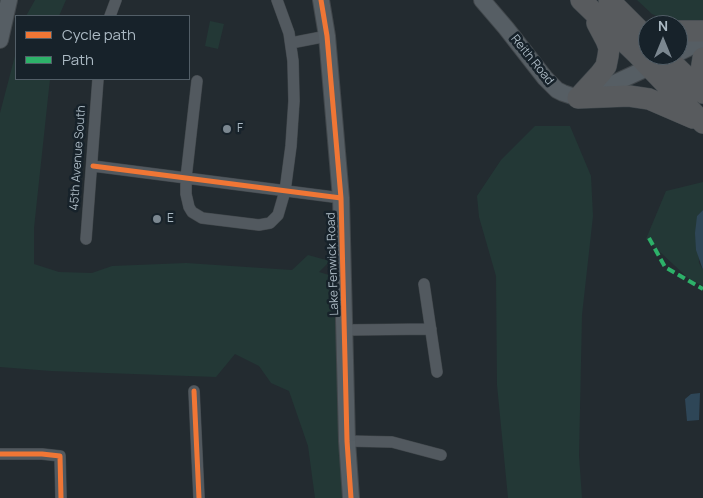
<!DOCTYPE html>
<style>
body{margin:0}
#map{position:relative;width:703px;height:498px;overflow:hidden;background:#232b30;font-family:Manrope,sans-serif}
canvas{display:block}
.legend{position:absolute;left:15px;top:15px;width:175px;height:65px;box-sizing:border-box;background:#17222a;border:1px solid #525e67;margin:0;padding:6px 9px;list-style:none;font-size:15px;color:#abb9c3}
.legend li{display:flex;align-items:center;gap:10px;height:25px}
.legend b{width:25px;border:1px solid #525e67}
.north{position:absolute;left:638px;top:15px;width:50px;height:50px;box-sizing:border-box;background:#17222a;border:1px solid #525e67;border-radius:50%;rotate:0deg;font-size:14px;font-weight:700;line-height:20px;text-align:center;color:#abb9c3}
.north::after{content:'';display:block;margin:auto;width:18px;height:22px;background:#7b8790;clip-path:polygon(50% 0,100% 100%,50% 72%,0 100%)}
</style>
<div id="map">
<canvas width="703" height="498"></canvas>
<ul class="legend">
<li><b style="height:6px;background:#f07635"></b>Cycle path</li>
<li><b style="height:6px;background:#2db169"></b>Path</li>
</ul>
<div class="north">N</div>
</div>
<script>
const c = document.querySelector('canvas').getContext('2d');
c.lineJoin = 'round';
function fill(path, color) { c.fillStyle = color; c.fill(path, 'evenodd'); }
const toPath = rows => new Path2D(rows.map(r => 'M' + r).join(''));
function strokePath(path, color, width, dash) { c.strokeStyle = color; c.lineWidth = width; c.lineCap = dash ? 'butt' : 'round'; c.setLineDash(dash || []); c.stroke(path); }
function label(font, color, halo, rows, align = 'center') {
  c.font = font + ' Manrope,sans-serif'; c.lineWidth = 5; c.setLineDash([]); c.textBaseline = 'middle'; c.strokeStyle = halo; c.fillStyle = color; for (const [text, x, y, turn = 0] of rows) {
    c.save(); c.translate(x, y); c.rotate((+turn || 0) * Math.PI / 180); c.textAlign = isNaN(turn) ? turn : align; if (halo) c.strokeText(text, 0, 0); c.fillText(text, 0, 0); c.restore();
  }
}
const green = toPath([
 [35,0,66,0,59,16,26,16],
 [637,0,703,0,703,20,685,24,668,21,652,14],
 [210,21,224,24,218,49,205,46],
 [16,52,16,79,50,79,34,228,34,264,59,272,92,273,112,266,186,263,292,270,308,255,330,261,319,272,336,277,344,498,315,498,308,446,289,391,271,383,259,366,235,354,216,377,51,371,0,367,0,113],
 [535,126,570,126,591,176,593,216,582,315,579,456,582,498,508,498,497,385,496,276,479,217,477,196,501,160],
 [703,182,703,210,697,216,699,263,703,270,703,286,688,278,646,239,666,191]
]);
const water = toPath([
 [703,210,703,270,696,250,695,233,697,216],
 [700,393,699,420,687,421,685,399,691,394]
]);
const street = toPath([
 [110,16,116,0],
 [291,43,327,36],
 [197,81,186,178,186,194,189,207,192,212,202,218,259,225,270,223,278,215,285,191,291,146,294,101,293,61,289,33,277,0],
 [93,166,341,198],
 [86,239,98,79],
 [424,284,437,372],
 [345,330,431,329],
 [194,391,199,498],
 [347,441,392,442,441,455],
 [0,454,42,454,60,456,61,498]
]);
const secondary = toPath([
 [321,0,327,36,341,198,347,441,351,498],
 [482,0,506,28,545,78,557,90,563,93,578,98,593,93,658,63],
 [0,40,9,0],
 [678,53,703,41]
]);
const highway = toPath([
 [581,0,636,53,703,123],
 [609,0,648,39],
 [678,31,703,31],
 [664,55,703,93],
 [703,58,701,71,703,79],
 [578,98,629,96,649,99,693,118],
 [578,98,600,74,606,66,608,56,609,48,606,40,597,23]
]);
const quiet = toPath([
 [649,238,665,267,703,289]
]);
const cycleway = toPath([
 [321,0,327,36,341,198,347,441,351,498],
 [93,166,341,198],
 [194,391,199,498],
 [0,454,42,454,60,456,61,498]
]);
const markers = [
 [227,129,5,"#7b8790"],
 [157,219,5,"#7b8790"]
];
const streetNames = [
 ["Reith Road",532,60,51],
 ["45th Avenue South",78,158,-86],
 ["Lake Fenwick Road",333,264,-92]
];
const poiNames = [
 ["F",237,129],
 ["E",167,219]
];
fill(green, '#233836');
fill(water, '#2e4657');
strokePath(street, '#41474b', 12);
strokePath(secondary, '#41474b', 18);
strokePath(highway, '#3f474c', 22);
strokePath(street, '#52595f', 11);
strokePath(secondary, '#565e64', 16);
strokePath(highway, '#585b5e', 21);
strokePath(quiet, '#2db169', 4, [8, 4]);
strokePath(cycleway, '#f07635', 5);
for (const [x, y, r, color] of markers) { const dot = new Path2D(); dot.arc(x, y, r, 0, 2 * Math.PI); c.fillStyle = color; c.fill(dot); strokePath(dot, '#17222a', 2); }
label('12px', '#abb9c3', '#17222a', streetNames);
label('12px', '#abb9c3', '#17222a', poiNames, 'left');
</script>
